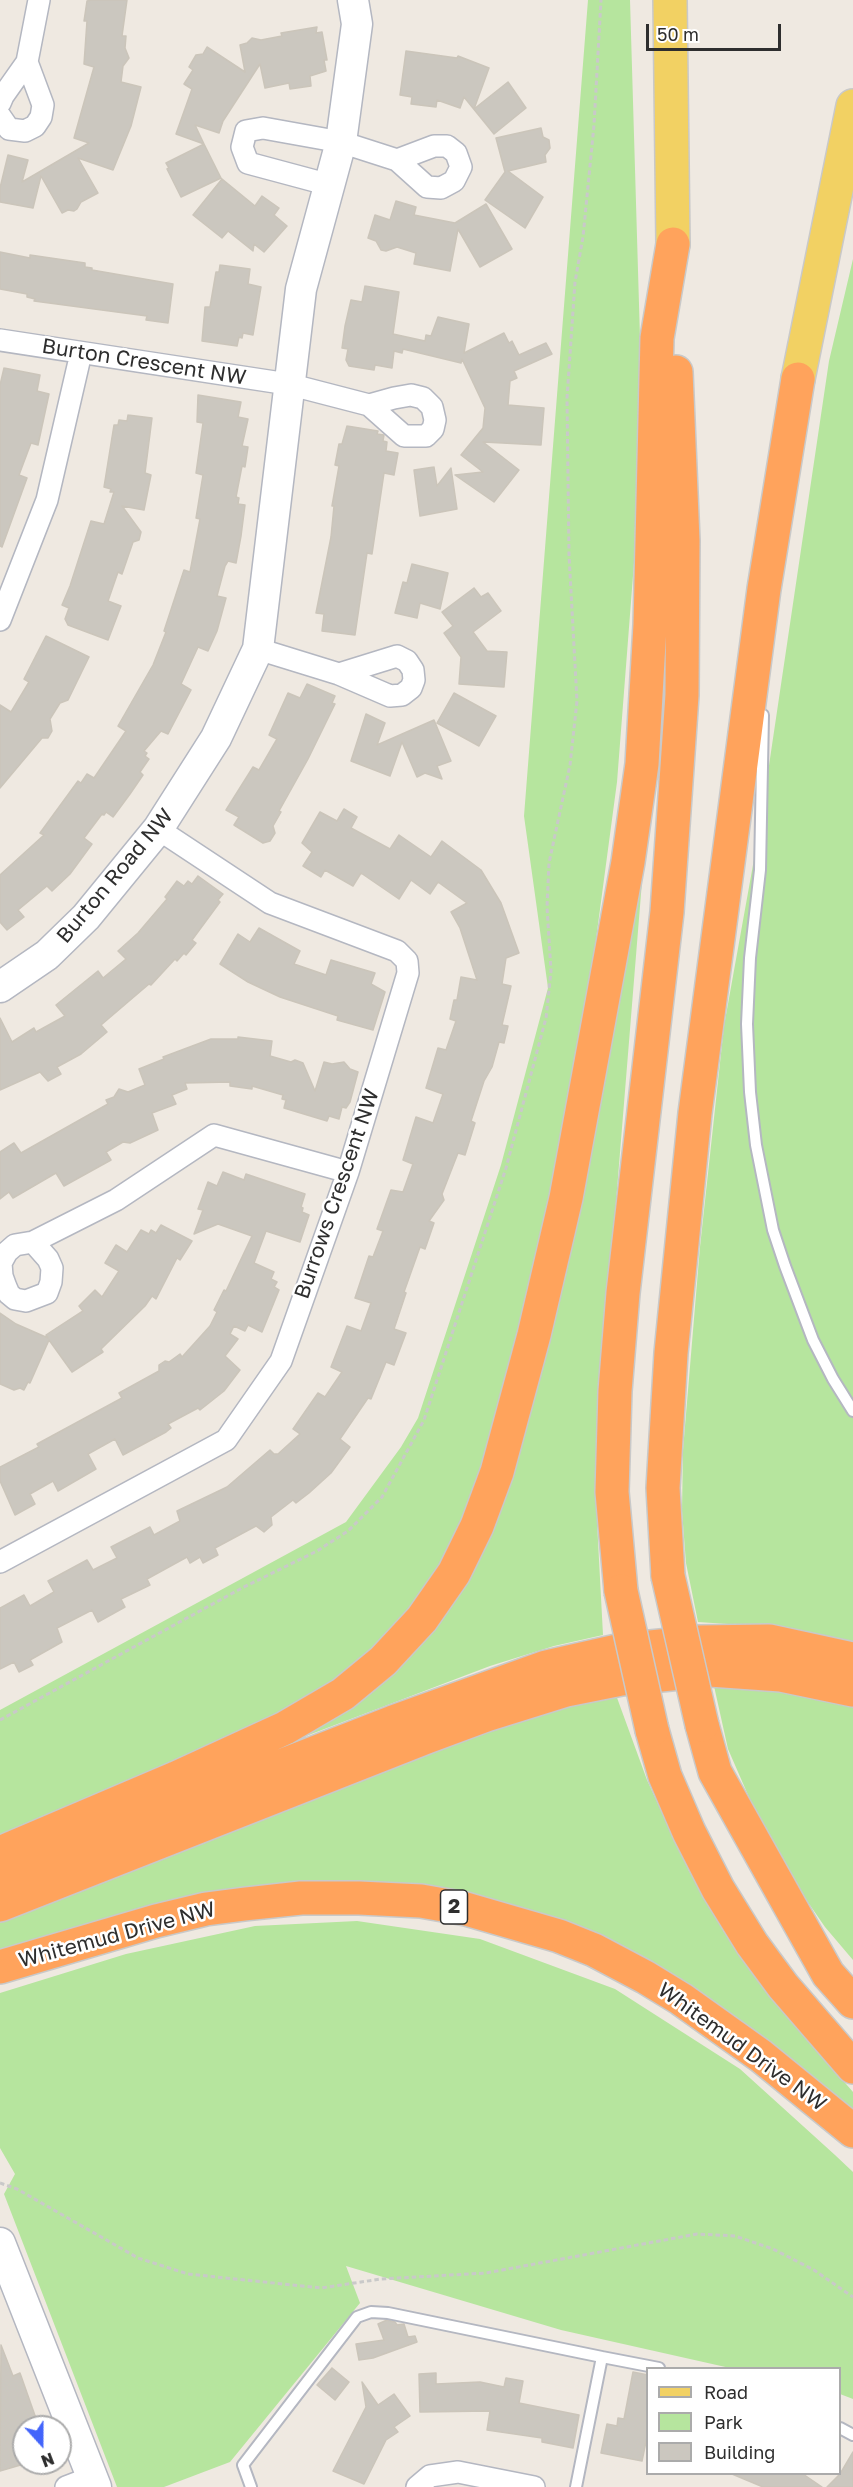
<!DOCTYPE html>
<style>
body{margin:0}
#map{position:relative;width:853px;height:2487px;overflow:hidden;background:#efe9e1;font-family:"Golos Text",sans-serif}
canvas{display:block}
.legend{position:absolute;left:646px;top:2367px;width:195px;height:108px;box-sizing:border-box;background:#fff;border:2px solid #ababab;margin:0;padding:8px 10px;list-style:none;font-size:18px;color:#2e2e2e}
.legend li{display:flex;align-items:center;gap:12px;height:30px}
.legend b{width:30px;border:2px solid #ababab}
.north{position:absolute;left:12px;top:2415px;width:60px;height:60px;box-sizing:border-box;background:#fff;border:2px solid #ababab;border-radius:50%;rotate:159deg;font-size:16px;font-weight:700;line-height:24px;text-align:center;color:#2e2e2e}
.north::after{content:'';display:block;margin:auto;width:21px;height:27px;background:#4264fb;clip-path:polygon(50% 0,100% 100%,50% 72%,0 100%)}
.scale{position:absolute;left:646px;top:24px;width:135px;height:27px;box-sizing:border-box;border:3px solid #2e2e2e;border-top:0;padding-left:8px;font-size:18px;line-height:21px;white-space:nowrap;color:#2e2e2e;-webkit-text-stroke:4px #fff;paint-order:stroke}
</style>
<div id="map">
<canvas width="853" height="2487"></canvas>
<ul class="legend">
<li><b style="height:8px;background:#f2d163"></b>Road</li>
<li><b style="height:16px;background:#b6e59e"></b>Park</li>
<li><b style="height:16px;background:#cbc7bf"></b>Building</li>
</ul>
<div class="north">N</div>
<div class="scale">50 m</div>
</div>
<script>
const c = document.querySelector('canvas').getContext('2d');
c.lineJoin = 'round';
function fill(path, color) { c.fillStyle = color; c.fill(path, 'evenodd'); }
const toPath = rows => new Path2D(rows.map(r => 'M' + r).join(''));
function strokePath(path, color, width, dash) { c.strokeStyle = color; c.lineWidth = width; c.lineCap = dash ? 'butt' : 'round'; c.setLineDash(dash || []); c.stroke(path); }
function label(font, color, halo, rows, align = 'center') {
  c.font = font + ' "Golos Text",sans-serif'; c.lineWidth = 5; c.setLineDash([]); c.textBaseline = 'middle'; c.strokeStyle = halo; c.fillStyle = color; for (const [text, x, y, turn = 0] of rows) {
    c.save(); c.translate(x, y); c.rotate((+turn || 0) * Math.PI / 180); c.textAlign = isNaN(turn) ? turn : align; if (halo) c.strokeText(text, 0, 0); c.fillText(text, 0, 0); c.restore();
  }
}
const green = toPath([
 [588,0,630,0,640,338,634,563,617,782,594,954,562,1139,520,1330,491,1440,459,1531,438,1568,416,1600,391,1631,350,1669,304,1701,189,1756,0,1835,0,1710,346,1522,401,1447,418,1418,501,1165,548,988,524,816],
 [853,259,853,1643,787,1628,698,1622,686,1563,682,1511,683,1450,700,1247,724,1026,760,826,829,361],
 [644,857,599,1411,597,1522,603,1635,554,1646,490,1666,285,1744,450,1596],
 [714,1686,735,1686,813,1696,853,1707,853,1960,825,1927,794,1882,755,1811,728,1749],
 [616,1695,647,1780,689,1871,724,1932,784,2013,853,2092,853,2112,690,1988,392,1884,0,1952,0,1923,205,1843,397,1764,536,1716],
 [357,1921,480,1939,615,1989,740,2069,835,2155,853,2172,853,2399,840,2394,840,2368,730,2368,561,2330,346,2266,360,2303,230,2462,164,2487,117,2487,4,2194,15,2174,0,2148,0,1993,126,1954,255,1926]
]);
const building = toPath([
 [91,0,127,0,122,36,126,36,125,48,129,58,123,66,121,82,141,87,131,126,113,170,78,158,98,193,81,202,77,209,74,211,68,210,62,213,41,176,33,208,0,202,0,188,8,155,28,160,22,182,89,143,74,138,94,67,84,64,87,21,84,21,87,1,91,0],
 [317,27,316,33,322,32,327,60,324,60,326,71,310,76,311,86,290,89,289,83,265,88,260,64,223,121,219,133,195,125,204,144,176,134,192,89,184,84,193,70,189,67,196,55,203,54,207,47,245,72,240,45,247,43,252,38,261,40,282,36,281,33,317,27],
 [406,51,457,58,458,56,489,68,474,109,508,82,526,108,494,134,464,97,460,108,437,100,436,107,411,104,412,97,400,95,406,51],
 [541,128,543,137,549,140,550,148,545,155,546,162,508,171,543,197,525,228,485,200,505,172,496,138,541,128],
 [204,144,221,178,181,197,167,169,169,168,166,163,204,144],
 [222,179,255,206,262,196,279,208,274,215,287,226,264,252,254,244,253,251,228,231,222,238,193,215,222,179],
 [396,201,416,207,414,215,455,223,486,204,512,249,480,267,458,229,450,271,414,264,416,253,397,247,386,251,381,250,376,241,368,238,375,215,390,220,396,201],
 [0,252,30,258,30,255,85,263,85,267,92,268,92,270,173,284,168,323,146,320,147,316,34,301,35,299,27,297,27,294,0,289,0,252],
 [220,265,250,269,248,284,261,287,253,335,243,333,242,338,239,337,237,346,202,341,205,307,210,307,216,272,219,272,220,265],
 [365,286,399,292,393,334,425,341,426,335,431,336,438,317,469,324,464,353,504,333,509,343,512,341,519,355,546,343,552,354,514,371,517,378,510,381,508,405,544,408,541,445,483,442,519,470,494,502,455,475,483,472,461,455,483,428,485,408,462,359,461,363,403,349,402,353,394,351,392,368,375,365,374,370,349,366,346,360,348,349,342,348,345,326,351,300,362,302,365,286],
 [4,368,40,375,37,391,49,394,38,445,31,443,19,475,27,478,2,547,0,546,0,385,4,368],
 [198,395,241,402,238,417,248,419,242,446,248,447,245,467,242,466,236,497,239,498,238,504,245,505,241,536,236,563,228,561,225,566,217,596,226,598,217,631,208,651,198,647,181,684,191,690,168,734,161,731,144,751,147,753,145,756,149,759,140,772,143,775,130,794,113,817,106,812,104,815,102,814,84,838,92,844,70,874,52,891,47,886,18,910,24,917,7,930,0,922,0,875,44,835,40,833,78,781,81,783,87,774,94,778,126,731,118,726,153,665,166,632,164,631,184,570,190,572,200,519,196,518,203,475,196,473,203,423,197,422,198,395],
 [128,415,152,418,145,473,151,475,144,510,122,506,141,532,139,540,133,542,122,574,118,572,108,601,121,606,108,640,68,625,65,619,69,608,62,605,70,586,91,521,104,524,114,492,110,492,111,489,104,487,114,425,118,425,119,420,127,421,128,415],
 [347,426,378,431,377,434,384,435,383,441,387,442,386,451,398,453,394,475,384,473,372,554,367,553,355,635,322,631,324,614,316,613,331,537,334,506,332,506,339,466,335,465,339,444,342,444,347,426],
 [434,467,437,486,451,468,457,509,420,516,414,470,434,467],
 [412,564,448,573,440,609,420,603,417,618,395,613,403,582,407,583,412,564],
 [474,588,481,597,488,593,501,611,473,632,487,651,507,652,504,687,459,684,461,657,444,633,453,626,442,612,474,588],
 [46,636,89,657,68,700,60,703,50,719,52,731,48,738,42,738,0,788,0,705,11,712,29,682,24,679,46,636],
 [307,684,335,696,332,703,335,704,308,759,279,811,281,812,273,826,275,833,270,841,263,843,234,825,239,817,226,810,253,767,259,770,277,739,269,735,288,693,300,698,307,684],
 [454,693,496,716,479,746,437,723,454,693],
 [366,714,385,723,377,745,434,720,451,761,437,766,442,779,425,773,417,777,402,742,390,776,351,761,366,714],
 [344,809,357,817,351,828,390,849,399,835,431,857,442,841,481,870,501,903,519,953,506,958,502,984,511,986,502,1025,508,1026,504,1043,499,1042,492,1067,484,1081,471,1121,475,1123,465,1155,458,1153,442,1194,444,1200,429,1221,434,1223,425,1249,420,1247,404,1292,406,1293,394,1329,406,1333,394,1365,386,1362,371,1399,368,1398,340,1439,350,1447,331,1473,309,1493,296,1503,293,1500,271,1517,272,1525,264,1532,256,1526,215,1548,218,1555,203,1563,200,1557,190,1563,187,1557,147,1579,150,1585,121,1599,125,1607,98,1622,92,1610,57,1628,62,1642,30,1660,33,1665,19,1672,14,1662,0,1669,0,1608,24,1595,30,1606,54,1592,48,1581,87,1560,93,1570,117,1558,111,1547,150,1527,154,1535,180,1521,177,1511,227,1487,270,1450,274,1454,278,1454,300,1434,293,1429,318,1393,325,1397,342,1372,331,1367,347,1326,361,1331,371,1303,355,1298,369,1256,373,1257,383,1231,377,1229,391,1190,403,1192,413,1164,403,1160,416,1117,433,1123,443,1094,426,1088,438,1048,446,1050,456,1021,450,1019,454,1000,457,1000,461,977,477,980,460,928,451,912,467,903,438,882,430,894,411,880,399,899,361,873,353,886,325,870,321,877,303,866,312,852,302,843,320,812,337,821,344,809],
 [198,876,223,894,218,900,220,902,192,940,196,943,186,955,184,953,177,961,175,959,151,985,149,984,101,1025,107,1032,81,1054,57,1067,61,1074,48,1081,40,1072,0,1090,0,1018,12,1042,34,1028,36,1032,65,1016,56,1005,98,971,103,978,126,959,118,951,138,933,167,899,165,897,177,881,184,886,188,881,192,884,198,876],
 [259,928,300,951,294,964,326,975,331,960,375,973,371,984,385,992,373,1030,337,1020,338,1016,280,997,248,982,220,964,238,934,250,942,259,928],
 [238,1037,272,1041,270,1056,291,1062,295,1060,303,1063,315,1091,324,1062,332,1064,344,1062,350,1069,358,1072,350,1102,346,1108,342,1107,339,1119,329,1116,327,1121,284,1108,286,1100,282,1099,283,1095,252,1086,252,1089,230,1086,230,1082,185,1083,187,1089,172,1095,176,1104,152,1113,158,1130,130,1143,123,1142,106,1152,111,1160,64,1186,56,1173,13,1198,9,1192,0,1199,0,1152,14,1143,21,1153,108,1104,106,1100,114,1097,119,1089,128,1092,145,1085,139,1069,164,1059,163,1057,211,1039,238,1039,238,1037],
 [223,1172,244,1180,246,1174,305,1194,301,1207,303,1208,302,1212,309,1215,300,1242,266,1231,254,1263,274,1272,271,1279,277,1282,274,1287,279,1290,262,1332,248,1325,245,1331,234,1326,230,1334,238,1339,225,1356,240,1370,224,1391,200,1410,198,1408,168,1424,171,1428,166,1432,123,1455,115,1439,88,1454,96,1469,58,1491,53,1481,30,1494,35,1504,15,1515,0,1481,0,1467,39,1447,37,1444,122,1398,119,1393,159,1371,159,1365,165,1361,169,1362,180,1354,182,1357,210,1326,217,1312,214,1310,224,1290,226,1291,252,1236,218,1224,194,1234,203,1210,198,1209,208,1182,217,1186,223,1172],
 [161,1225,192,1241,180,1260,177,1258,156,1299,152,1296,145,1306,101,1349,103,1352,72,1372,49,1340,30,1383,28,1382,24,1390,20,1388,14,1390,0,1384,0,1313,16,1324,48,1338,46,1335,52,1331,83,1311,79,1306,95,1290,102,1297,119,1271,105,1263,116,1245,127,1252,141,1230,149,1234,151,1230,156,1233,161,1225],
 [387,2320,395,2322,397,2325,404,2324,408,2337,415,2336,417,2342,373,2358,359,2360,356,2344,384,2340,378,2324,387,2320],
 [1,2345,13,2376,20,2373,39,2427,24,2427,24,2464,0,2471,1,2345],
 [332,2368,349,2382,335,2400,317,2385,332,2368],
 [633,2372,648,2375,648,2432,642,2461,601,2453,607,2424,617,2426,618,2418,624,2419,633,2372],
 [436,2373,436,2384,480,2382,504,2387,506,2378,523,2381,519,2403,579,2415,573,2448,542,2442,542,2438,487,2430,490,2411,420,2412,419,2374,436,2373],
 [362,2382,378,2405,394,2394,410,2416,394,2427,398,2432,386,2440,364,2484,333,2471,366,2407,362,2382],
 [853,2452,853,2487,827,2487,840,2474,853,2452],
 [732,2474,803,2474,822,2487,763,2487,732,2474]
]);
const path = toPath([
 [0,1720,242,1588,317,1551,348,1531,382,1497,424,1420,506,1168,546,1018,551,971,547,907,549,863,570,765,577,701,569,555,567,398,575,282,583,237,594,125,601,0],
 [0,2183,17,2189,138,2258,188,2274,321,2288,381,2279,486,2273,697,2234,735,2236,773,2249,814,2270,853,2297]
]);
const lane = toPath([
 [763,715,760,870,750,958,747,1024,750,1092,756,1145,773,1230,785,1266,813,1340,833,1379,853,1411],
 [840,2428,853,2435],
 [251,2487,243,2465,357,2317,371,2312,388,2313,602,2357],
 [576,2487,602,2357,659,2368]
]);
const street = toPath([
 [0,103,3,96,27,62,39,0],
 [0,116,9,129,25,131,35,126,41,117,43,105,27,62],
 [330,185,248,163,242,147,246,131,263,128,341,142,397,160,434,146,447,146,456,153,461,167,454,181,441,188,427,187,397,160],
 [0,340,288,384,369,405,404,436,426,436,433,429,435,420,432,407,423,398,411,395,394,398,369,405],
 [0,620,47,500,81,353],
 [258,649,339,674,390,696,402,695,411,688,414,680,413,670,407,661,397,656,339,674],
 [33,1242,48,1259,52,1268,51,1282,47,1293,26,1301,15,1299,9,1294,6,1287,2,1276,1,1263,7,1252,15,1245,33,1242,116,1200,214,1135,348,1172],
 [0,1562,226,1440,281,1361,348,1172,408,973,407,961,397,951,270,903,158,829],
 [66,2487,92,2477],
 [417,2487,430,2476,458,2472,534,2487]
]);
const secondary = toPath([
 [0,987,47,955,86,917,158,829,216,738,258,649,301,289,341,142,357,24,353,0],
 [0,2243,96,2487]
]);
const primary = toPath([
 [670,0,673,244],
 [798,379,853,106]
]);
const highway = toPath([
 [668,1576,663,1488,671,1353,695,1113,764,589,798,379],
 [621,1591,612,1492,615,1391,623,1293,667,912,682,695,683,541,676,372],
 [702,1725,715,1772,828,1974,853,2002],
 [652,1730,665,1776,689,1832,718,1889,752,1944,783,1986,853,2067],
 [0,1853,176,1778,285,1728,343,1694,383,1661,422,1619,454,1573,477,1526,497,1472,534,1335,566,1198,628,862,642,764,650,625,657,338,673,244],
 [0,1876,393,1722,546,1667,621,1650,700,1642,769,1641,853,1659],
 [0,1905,427,1737,486,1715,566,1690,621,1679,710,1670,781,1675,853,1690],
 [0,1967,156,1921,206,1909,245,1904,301,1898,359,1898,421,1901,466,1909,559,1936,594,1950,645,1977,681,1999,761,2056,853,2131]
]);
const highwayBridge = toPath([
 [668,1576,702,1725],
 [621,1591,652,1730]
]);
const shields = [
 [454,1907,27]
];
const shieldNames = [
 ["2",454,1907]
];
const streetNames = [
 ["Burton Crescent NW",144,362,9],
 ["Burton Road NW",115,876,-50],
 ["Burrows Crescent NW",337,1194,-71],
 ["Whitemud Drive NW",117,1935,-15],
 ["Whitemud Drive NW",742,2047,36]
];
fill(green, '#b6e59e');
fill(building, '#cbc7bf');
strokePath(building, '#cbc5ba', 1.5);
strokePath(lane, '#b4b7c1', 14);
strokePath(street, '#b4b7c1', 24);
strokePath(secondary, '#b4b7c1', 33);
strokePath(primary, '#c9c9c9', 36);
strokePath(highway, '#c9c9c9', 36);
strokePath(path, '#c9c9c9', 3, [4.5, 3]);
strokePath(lane, '#fff', 10);
strokePath(street, '#fff', 21);
strokePath(secondary, '#fff', 30);
strokePath(primary, '#f2d163', 33);
strokePath(highway, '#ffa35c', 33);
strokePath(highwayBridge, '#c9c9c9', 36, []);
strokePath(highwayBridge, '#ffa35c', 33);
for (const [x, y, w] of shields) { const box = new Path2D(); box.roundRect(x - w / 2, y - 17, w, 34, 4.5); c.fillStyle = '#fff'; c.fill(box); strokePath(box, '#2e2e2e', 1.5); }
label('bold 20px', '#2e2e2e', null, shieldNames);
label('21px', '#2e2e2e', '#fff', streetNames);
</script>
